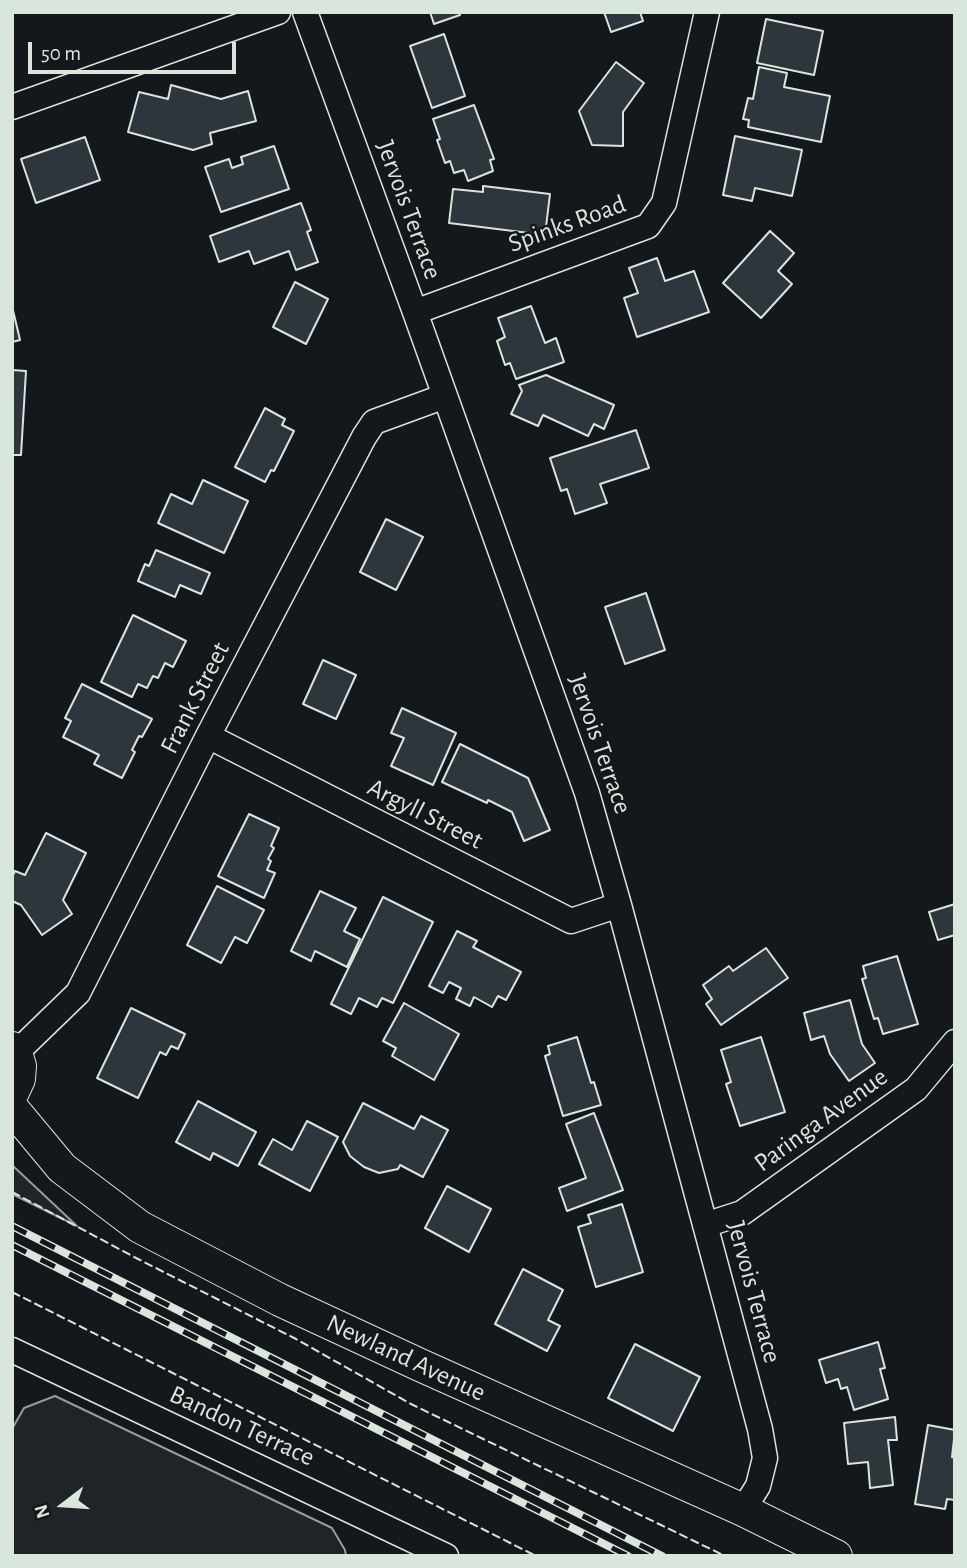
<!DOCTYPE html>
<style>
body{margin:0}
#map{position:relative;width:967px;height:1568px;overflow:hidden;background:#14181c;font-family:"Alegreya Sans",sans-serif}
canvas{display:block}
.frame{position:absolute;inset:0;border:14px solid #d8e6dc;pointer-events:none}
.north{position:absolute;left:28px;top:1470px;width:70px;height:70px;-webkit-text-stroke:5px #14181c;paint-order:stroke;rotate:253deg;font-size:19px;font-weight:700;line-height:28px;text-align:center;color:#d8e6dc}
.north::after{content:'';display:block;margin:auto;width:24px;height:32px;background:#d8e6dc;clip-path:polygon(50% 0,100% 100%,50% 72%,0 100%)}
.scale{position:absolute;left:28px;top:42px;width:208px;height:32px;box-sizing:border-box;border:4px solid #d8e6dc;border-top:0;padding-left:9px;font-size:21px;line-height:24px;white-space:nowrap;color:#d8e6dc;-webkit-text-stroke:5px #14181c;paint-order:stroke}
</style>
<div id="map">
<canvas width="967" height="1568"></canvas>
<div class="frame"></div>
<div class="north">N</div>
<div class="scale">50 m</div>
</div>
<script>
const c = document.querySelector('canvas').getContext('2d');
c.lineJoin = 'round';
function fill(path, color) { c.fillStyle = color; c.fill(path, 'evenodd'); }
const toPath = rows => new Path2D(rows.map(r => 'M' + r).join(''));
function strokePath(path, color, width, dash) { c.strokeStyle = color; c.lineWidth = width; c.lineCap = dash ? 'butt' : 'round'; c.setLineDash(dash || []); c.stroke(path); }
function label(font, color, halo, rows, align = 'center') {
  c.font = font + ' "Alegreya Sans",sans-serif'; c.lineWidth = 5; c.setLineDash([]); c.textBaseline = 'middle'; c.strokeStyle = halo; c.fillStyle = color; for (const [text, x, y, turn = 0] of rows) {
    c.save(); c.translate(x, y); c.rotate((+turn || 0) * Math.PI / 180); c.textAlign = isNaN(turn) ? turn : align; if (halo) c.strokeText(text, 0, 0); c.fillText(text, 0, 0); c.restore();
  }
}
const green = toPath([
 [12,1165,77,1226,12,1194,12,1165],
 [55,1396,332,1528,345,1550,346,1556,12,1556,12,1429,24,1408,55,1396]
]);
const building = toPath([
 [430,12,459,12,460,15,434,24,430,12],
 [604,12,640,12,643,21,611,32,604,12],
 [766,19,823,31,814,75,757,63,766,19],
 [444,34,465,96,432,108,410,46,444,34],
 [616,62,644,83,623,112,623,146,592,145,579,111,616,62],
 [759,67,787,73,784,87,830,96,821,142,748,127,749,120,743,119,748,98,753,99,759,67],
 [171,85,221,99,248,91,256,121,210,133,212,144,193,150,128,132,139,92,168,99,171,85],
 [474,105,494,159,490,160,493,171,468,181,464,170,454,173,450,161,445,163,437,140,440,139,433,119,474,105],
 [735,136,802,150,792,196,755,188,752,201,723,195,735,136],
 [85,137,100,180,36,203,21,159,85,137],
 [274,146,289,189,221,212,205,167,229,159,232,168,243,164,241,157,274,146],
 [483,186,550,194,545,235,449,223,453,189,483,192,483,186],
 [301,203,311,230,307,232,318,262,296,270,289,251,254,264,249,251,219,262,210,236,301,203],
 [770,231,794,253,778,271,792,284,761,318,723,283,770,231],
 [657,258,665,281,694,271,709,312,637,337,624,298,638,293,629,268,657,258],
 [295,282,328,299,306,344,273,327,295,282],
 [12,306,20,340,12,342,12,306],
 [531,306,545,343,556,338,564,362,516,379,510,363,505,365,497,341,505,337,498,318,531,306],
 [12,370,26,371,21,455,12,455,12,370],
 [546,375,614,405,604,429,594,424,588,436,543,415,538,426,511,414,522,391,519,385,546,375],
 [265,408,285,419,282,425,294,431,274,471,271,470,265,482,235,467,265,408],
 [636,430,649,468,600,484,607,503,575,514,567,489,561,491,550,458,636,430],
 [203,480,248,501,224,553,158,523,171,494,192,504,203,480],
 [386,519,423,537,396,590,360,572,386,519],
 [156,550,210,573,201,594,180,585,175,597,138,581,145,564,149,566,156,550],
 [646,593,665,650,625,664,605,607,646,593],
 [133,615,186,641,173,667,165,663,158,678,153,676,147,688,138,684,132,697,101,682,133,615],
 [323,660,356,675,336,719,303,704,323,660],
 [82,684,152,719,142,737,139,736,132,750,135,752,122,778,94,764,99,755,63,737,71,721,65,718,82,684],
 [402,708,456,733,433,785,391,766,404,738,391,733,402,708],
 [460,744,528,778,550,830,524,841,512,812,488,800,487,803,442,782,460,744],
 [249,814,279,828,271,846,274,848,268,859,271,861,267,870,275,873,264,898,218,876,249,814],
 [46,833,86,853,63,900,72,914,42,935,21,905,12,901,12,877,15,871,25,875,46,833],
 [217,886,264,910,247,943,235,937,221,963,187,945,217,886],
 [320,891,356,908,344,931,360,939,347,967,315,951,311,961,291,951,320,891],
 [383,897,433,922,393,1003,382,998,377,1007,359,998,351,1014,331,1004,383,897],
 [955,904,955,935,938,940,929,912,955,904],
 [457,931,477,941,473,947,521,972,506,1000,498,996,492,1007,474,997,470,1006,456,999,461,988,449,982,443,993,429,986,457,931],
 [766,948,788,978,721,1025,706,1004,712,999,703,985,729,966,733,971,766,948],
 [897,956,918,1024,883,1034,878,1018,874,1019,862,979,866,978,863,966,897,956],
 [850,1000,862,1044,875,1063,849,1081,830,1054,824,1036,811,1040,804,1013,850,1000],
 [404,1003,459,1034,434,1080,392,1056,396,1048,383,1041,404,1003],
 [131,1008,185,1034,178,1049,171,1046,166,1055,160,1052,138,1098,97,1078,131,1008],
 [577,1037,591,1083,594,1082,601,1105,563,1116,545,1056,550,1054,548,1046,577,1037],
 [761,1037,785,1112,740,1126,726,1084,731,1082,721,1050,761,1037],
 [198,1101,256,1132,238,1166,213,1153,210,1160,176,1142,198,1101],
 [363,1103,414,1129,421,1116,448,1130,423,1177,400,1165,398,1169,379,1173,364,1167,350,1156,343,1142,363,1103],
 [594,1113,623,1190,567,1211,559,1188,586,1178,566,1124,594,1113],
 [307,1121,338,1137,310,1191,259,1164,273,1139,292,1150,307,1121],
 [447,1186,491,1209,469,1252,425,1228,447,1186],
 [622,1204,643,1272,596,1287,578,1227,591,1223,588,1215,622,1204],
 [523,1269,563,1290,548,1320,560,1326,547,1351,495,1324,523,1269],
 [878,1342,885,1368,880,1369,888,1399,854,1410,847,1387,841,1389,838,1379,826,1383,819,1360,878,1342],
 [635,1344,700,1377,673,1431,608,1398,635,1344],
 [895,1417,897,1440,888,1440,893,1485,870,1488,868,1462,848,1464,844,1423,895,1417],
 [928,1425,955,1430,952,1457,955,1458,955,1500,947,1499,945,1509,915,1504,928,1425]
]);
const minor = toPath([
 [305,12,415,312,587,793,619,905,760,1429,765,1458,758,1486,743,1510],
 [12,107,278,12],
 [415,312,648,226,664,203,707,12],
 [208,736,571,921,619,905],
 [16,1053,78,993,208,736,364,437,374,422,445,396],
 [705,1225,742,1213,916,1089,955,1042],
 [12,1350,446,1556]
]);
const tertiary = toPath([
 [12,1048,16,1053,20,1066,19,1079,12,1094],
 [12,1108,62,1168,140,1227,280,1300,420,1365,743,1510,836,1556]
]);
const rail = toPath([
 [12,1226,662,1556],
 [12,1245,628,1556]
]);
const fence = toPath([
 [12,1192,138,1259,296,1339,411,1404,725,1556],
 [12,1292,536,1556]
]);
const streetNames = [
 ["Jervois Terrace",409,210,70],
 ["Spinks Road",567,224,-20],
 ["Frank Street",195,698,-63],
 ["Jervois Terrace",600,744,71],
 ["Argyll Street",425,814,27],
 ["Paringa Avenue",821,1120,-36],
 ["Jervois Terrace",754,1292,75],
 ["Newland Avenue",406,1358,25],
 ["Bandon Terrace",242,1426,25]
];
fill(green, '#202428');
strokePath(green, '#939e99', 2);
fill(building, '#2c363c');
strokePath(building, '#d8e6dc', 2);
strokePath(minor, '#d8e6dc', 27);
strokePath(tertiary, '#d8e6dc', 34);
strokePath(minor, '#14181c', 24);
strokePath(tertiary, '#14181c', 32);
strokePath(rail, '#d8e6dc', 8);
strokePath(rail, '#14181c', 5, [16]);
strokePath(fence, '#d8e6dc', 2, [9, 3.5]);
label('26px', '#d8e6dc', '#14181c', streetNames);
</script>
